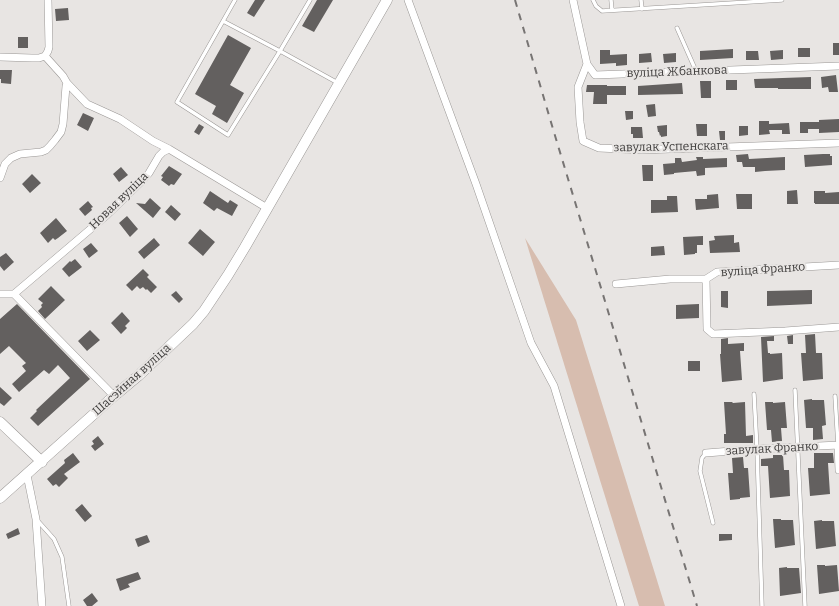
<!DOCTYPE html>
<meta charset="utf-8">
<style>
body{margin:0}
canvas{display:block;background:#e8e5e3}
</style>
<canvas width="839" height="606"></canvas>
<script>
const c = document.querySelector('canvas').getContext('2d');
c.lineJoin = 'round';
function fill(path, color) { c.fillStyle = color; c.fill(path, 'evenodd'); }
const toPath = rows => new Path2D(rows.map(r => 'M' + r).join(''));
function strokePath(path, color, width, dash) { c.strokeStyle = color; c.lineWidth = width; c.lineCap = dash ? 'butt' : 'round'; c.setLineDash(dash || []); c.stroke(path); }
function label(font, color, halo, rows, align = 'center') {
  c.font = font + ' Bitter,serif'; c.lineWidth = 4; c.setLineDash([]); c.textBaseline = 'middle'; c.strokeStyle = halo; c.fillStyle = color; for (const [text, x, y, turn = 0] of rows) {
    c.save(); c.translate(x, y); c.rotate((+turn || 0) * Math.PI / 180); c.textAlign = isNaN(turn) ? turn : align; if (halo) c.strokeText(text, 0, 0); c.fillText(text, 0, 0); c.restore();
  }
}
const green = toPath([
 [525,238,576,320,665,606,639,606]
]);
const building = toPath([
 [255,0,265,0,254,17,247,13],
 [317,0,333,0,314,32,302,26],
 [68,8,69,20,56,21,55,9],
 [228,35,251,48,230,85,244,93,227,123,212,114,216,106,195,94],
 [18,37,28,37,28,48,18,48],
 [833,43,839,43,839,55,833,55],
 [798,48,810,48,810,57,798,57],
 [733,49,733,58,700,60,700,51],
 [600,50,610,50,610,55,627,54,627,65,616,66,616,63,600,64],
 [783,50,783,59,771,60,770,51],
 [746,51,758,51,759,60,746,60],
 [651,53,652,62,639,63,639,54],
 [676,53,676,62,664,63,663,54],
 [0,70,12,70,11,84,1,83,1,79,0,79],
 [836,75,838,92,829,92,828,87,822,88,821,77],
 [811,77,811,89,778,89,778,88,755,88,754,79],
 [726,80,737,80,737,90,726,90],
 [700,81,711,81,711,98,701,98],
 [682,83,683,94,638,95,638,86],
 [587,85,607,85,607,86,626,86,626,95,607,95,607,104,593,104,594,92,586,92],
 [655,104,656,116,648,117,646,105],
 [625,111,633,111,633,119,626,120],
 [83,113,94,118,88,131,77,125],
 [839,119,839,132,819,133,819,129,808,129,808,133,800,133,800,122,819,122,819,120],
 [759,121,769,121,769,124,789,123,790,134,782,134,782,130,769,130,770,134,759,135],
 [199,124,204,127,199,135,194,132],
 [696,124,707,124,707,136,697,136],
 [667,125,667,136,661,137,661,135,660,136,659,132,658,132,657,126],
 [739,126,748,126,748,135,739,136],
 [631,127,642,127,643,138,633,138,633,134,631,134],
 [719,131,725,131,725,140,720,140],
 [748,154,749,159,785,157,785,170,765,171,755,172,755,167,743,167,742,162,737,162,736,155],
 [823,154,830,154,830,156,832,156,832,165,805,167,804,155],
 [696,157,703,157,703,159,727,158,727,167,705,168,705,175,697,176,696,171,674,173,674,174,664,175,663,164,675,163,675,158,681,158,682,162,697,160],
 [642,165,653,165,653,181,643,181],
 [169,166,182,174,174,185,171,184,169,186,161,180,163,177,161,176],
 [121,167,128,175,119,182,113,174],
 [32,174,41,183,30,193,22,184],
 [797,190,798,204,787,204,787,191],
 [210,191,228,203,230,200,238,205,232,216,217,208,214,211,203,203],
 [814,191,825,191,825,193,839,192,839,204,815,204,815,203,814,203],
 [718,194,719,208,696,210,695,199,707,199,707,195],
 [736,194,752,194,752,209,737,209],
 [667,196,677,196,678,212,651,213,651,200,667,200],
 [150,198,161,208,153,218,136,203,145,204],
 [88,201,93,207,91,208,92,210,85,216,79,209],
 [171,205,181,214,175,221,165,212],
 [127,216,138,229,130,237,119,223],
 [56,218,67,231,58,238,55,240,53,238,48,243,40,233],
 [200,229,215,242,203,256,188,243],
 [734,235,734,243,739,242,740,252,710,253,709,241,715,240,714,236],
 [703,236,703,245,697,245,697,253,695,253,695,254,684,255,683,237],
 [154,238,160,245,144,259,138,252],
 [91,243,98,251,89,258,83,249],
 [664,246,665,255,651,256,651,247],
 [6,253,14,262,4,271,0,266,0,257],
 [75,259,82,267,69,277,62,269,70,261,71,262],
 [143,269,149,275,147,277,157,287,151,293,147,289,146,290,143,287,140,289,137,286,132,291,126,285],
 [51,286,65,300,45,319,38,311,42,307,41,305,43,303,38,299],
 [812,290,812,304,767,306,767,291],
 [176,291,183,299,179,303,171,295],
 [721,291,728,291,728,308,721,307],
 [17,304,90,379,38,426,30,418,37,411,36,410,70,378,58,365,49,374,44,370,19,392,12,384,26,371,22,366,26,363,9,346,0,354,0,319],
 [699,304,699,318,676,319,676,305],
 [122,312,130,321,125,326,127,328,121,334,111,323],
 [90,330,100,340,87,351,78,341],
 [815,334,816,353,822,353,823,379,803,381,801,353,806,353,805,335],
 [793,335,793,344,788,344,787,336],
 [774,336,774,341,767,341,768,353,770,353,770,354,782,353,783,379,763,382,761,337],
 [728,338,728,344,744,343,744,351,740,351,742,380,722,382,720,354,721,354,721,339],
 [688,361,700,361,700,371,688,371],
 [0,387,12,398,4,406,0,403],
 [812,399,812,400,824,400,826,425,822,426,823,439,813,440,813,428,806,428,804,400],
 [724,402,732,402,733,403,745,402,746,436,753,435,753,443,724,443,724,434,726,434],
 [765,402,773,402,773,403,785,402,787,428,781,428,782,441,772,442,771,430,767,430],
 [98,436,104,444,95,451,91,446,94,444,92,441],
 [73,453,80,462,64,474,68,478,59,487,56,484,53,486,47,479,65,463,64,460],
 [814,453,833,453,834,463,828,463,830,494,810,496,808,468,814,468],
 [773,455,783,455,784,470,789,470,790,496,770,498,768,466,761,466,761,459,773,458],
 [743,457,744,468,748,468,750,497,740,498,740,499,730,500,728,473,733,473,732,458],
 [82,504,92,516,85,522,75,510],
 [773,519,781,519,781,520,793,520,795,545,775,548],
 [822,520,822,521,834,521,836,546,816,549,814,521],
 [18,528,20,534,8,539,6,534],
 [719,534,732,534,732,540,719,541],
 [147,535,150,542,138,547,135,539],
 [817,565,825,565,825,566,837,565,839,591,819,594],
 [787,567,787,568,799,568,801,593,780,596,779,568],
 [138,572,141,579,128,584,130,587,120,591,116,579],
 [92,593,98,601,92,606,87,606,83,600]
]);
const lane = toPath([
 [310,0,280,51,338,83],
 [593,0,596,6,602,11,782,0],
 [611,0,612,10],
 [641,0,642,9],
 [223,21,280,51,228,135,177,102,235,0],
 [677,28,696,71],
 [795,390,805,606],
 [754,394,757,449,762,606],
 [835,396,838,445],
 [706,453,702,458,700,471,713,523],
 [37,520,54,539,62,557,69,606]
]);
const street = toPath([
 [408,0,476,184,531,343,554,386,621,606],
 [573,0,587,64,595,75,839,66],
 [45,56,63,76,67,83,87,104,120,119,153,141,169,149],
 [45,56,48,51,49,47,48,0],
 [0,57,32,58,39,58,45,56],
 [587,64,578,87,580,122,583,141,599,148,642,150,839,143],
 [0,178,5,164,11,158,20,154,41,152,46,150,50,146,55,140,61,132,63,124,66,86,67,83],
 [706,279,707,329,713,334,785,331,839,327],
 [616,284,670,279,706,279,717,272,839,265],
 [0,294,14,294,114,396],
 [14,294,107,215,143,180,149,173,159,156,163,152,169,149,267,208],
 [838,445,839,470],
 [706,453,757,449,839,445],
 [27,475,36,519,42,606]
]);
const secondary = toPath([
 [0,422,42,462],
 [0,498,114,396,138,376,193,324,204,311,228,275,245,247,387,0]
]);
const rail = toPath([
 [515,0,553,129,697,606]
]);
const streetNames = [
 ["вуліца Жбанкова",677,72,-2],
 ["завулак Успенскага",671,147,-1],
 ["Новая вуліца",119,201,-44],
 ["вуліца Франко",763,270,-4],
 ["Шасэйная вуліца",132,380,-42],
 ["завулак Франко",772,449,-3]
];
fill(green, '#d7bdaf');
fill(building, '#63605f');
strokePath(lane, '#9a9795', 4.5);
strokePath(street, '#9a9795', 8);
strokePath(secondary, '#9a9795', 11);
strokePath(lane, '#fff', 3.5);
strokePath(street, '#fff', 7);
strokePath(secondary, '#fff', 10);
strokePath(rail, '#777473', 2, [7, 7]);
label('12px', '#3e3c3b', '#e8e5e3', streetNames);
</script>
